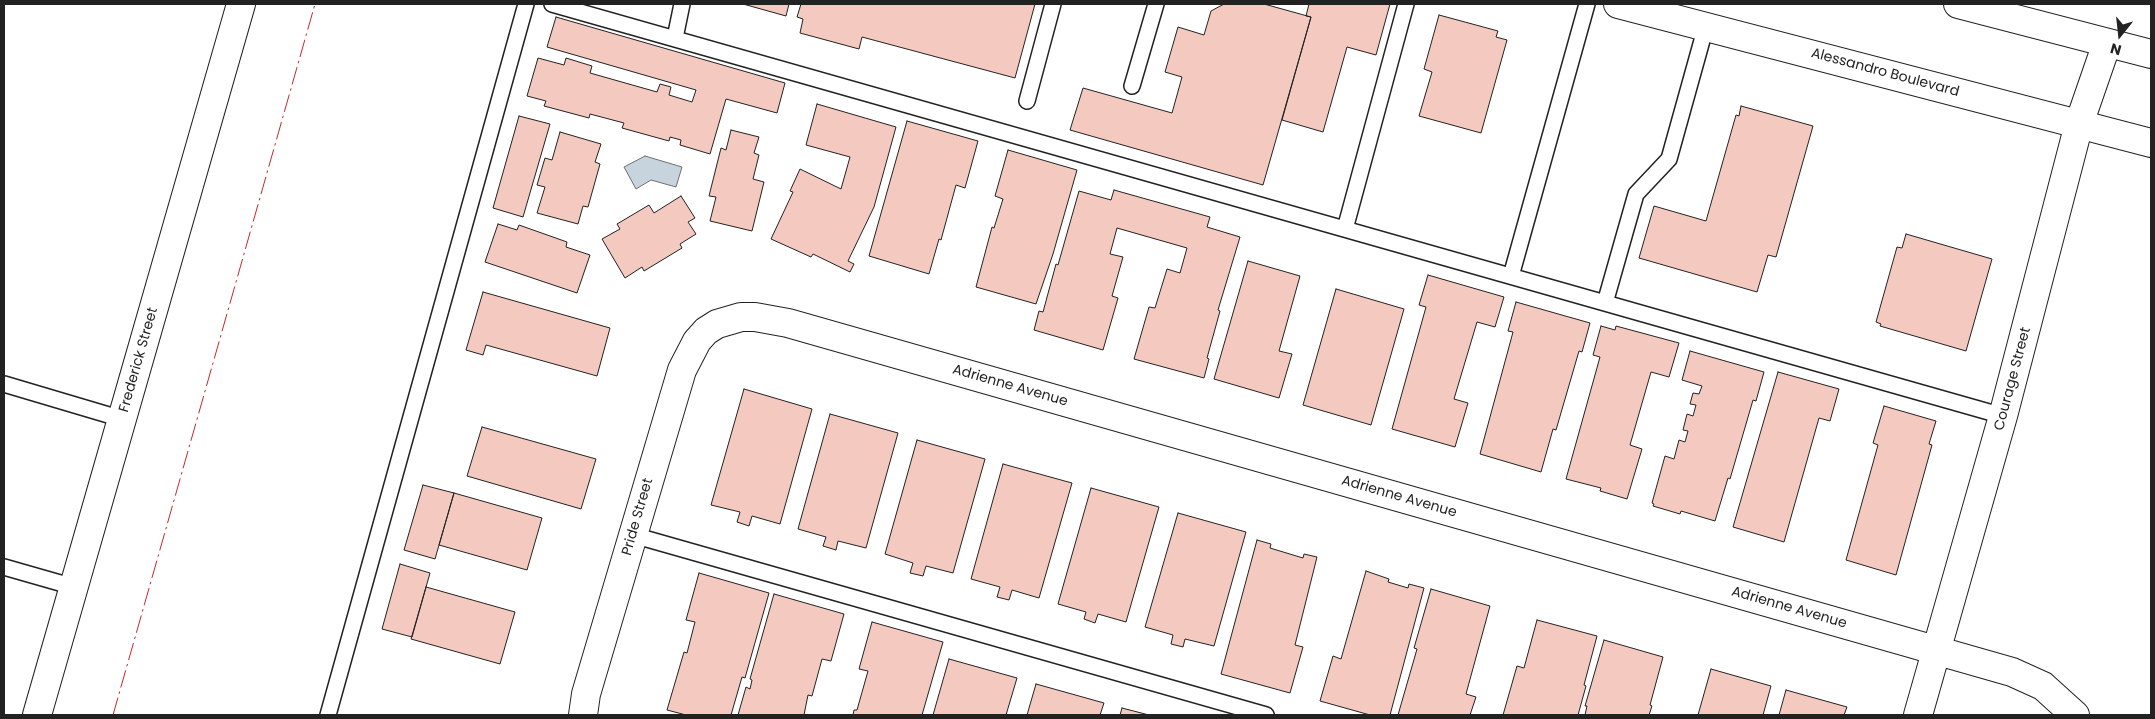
<!DOCTYPE html>
<style>
body{margin:0}
#map{position:relative;width:2155px;height:719px;overflow:hidden;background:#fff;font-family:Poppins,sans-serif}
canvas{display:block}
.frame{position:absolute;inset:0;border:5px solid #222;pointer-events:none}
.north{position:absolute;left:2095px;top:10px;width:50px;height:50px;-webkit-text-stroke:4px #fff;paint-order:stroke;rotate:196deg;font-size:14px;font-weight:700;line-height:20px;text-align:center;color:#222}
.north::after{content:'';display:block;margin:auto;width:18px;height:22px;background:#222;clip-path:polygon(50% 0,100% 100%,50% 72%,0 100%)}
</style>
<div id="map">
<canvas width="2155" height="719"></canvas>
<div class="frame"></div>
<div class="north">N</div>
</div>
<script>
const c = document.querySelector('canvas').getContext('2d');
c.lineJoin = 'round';
function fill(path, color) { c.fillStyle = color; c.fill(path, 'evenodd'); }
const toPath = rows => new Path2D(rows.map(r => 'M' + r).join(''));
function strokePath(path, color, width, dash) { c.strokeStyle = color; c.lineWidth = width; c.lineCap = dash ? 'butt' : 'round'; c.setLineDash(dash || []); c.stroke(path); }
function label(font, color, halo, rows, align = 'center') {
  c.font = font + ' Poppins,sans-serif'; c.lineWidth = 4; c.setLineDash([]); c.textBaseline = 'middle'; c.strokeStyle = halo; c.fillStyle = color; for (const [text, x, y, turn = 0] of rows) {
    c.save(); c.translate(x, y); c.rotate((+turn || 0) * Math.PI / 180); c.textAlign = isNaN(turn) ? turn : align; if (halo) c.strokeText(text, 0, 0); c.fillText(text, 0, 0); c.restore();
  }
}
const water = toPath([
 [645,156,682,167,676,187,651,180,636,189,624,167,645,156]
]);
const building = toPath([
 [743,4,789,4,786,16,743,4],
 [801,4,1035,4,1015,78,862,37,859,49,800,33,803,19,797,17,801,4],
 [1224,4,1264,4,1311,17,1263,185,1070,130,1083,88,1172,113,1182,77,1165,72,1178,27,1204,35,1211,11,1224,4],
 [1309,4,1390,4,1376,55,1347,47,1323,132,1282,120,1311,17,1306,16,1309,4],
 [1439,15,1498,31,1496,37,1507,40,1481,133,1419,116,1432,72,1424,69,1439,15],
 [556,17,785,83,777,113,726,99,710,154,680,145,681,140,670,137,669,141,622,128,624,123,590,114,589,118,544,106,546,101,527,96,538,58,564,65,566,58,592,66,590,73,657,92,660,84,671,87,669,95,692,102,696,90,547,47,556,17],
 [817,104,896,127,874,207,848,261,854,264,850,272,813,254,811,257,771,239,793,192,790,191,800,169,841,189,850,157,806,145,817,104],
 [1741,106,1813,126,1776,257,1768,255,1757,292,1639,258,1654,206,1706,221,1736,115,1739,116,1741,106],
 [519,116,550,124,523,217,493,208,519,116],
 [907,121,978,141,965,188,956,185,941,240,939,239,929,274,869,256,907,121],
 [731,130,759,137,754,153,759,155,753,179,764,182,752,231,710,221,716,197,709,196,721,148,726,150,731,130],
 [560,132,601,144,595,162,600,164,588,207,583,206,578,224,537,213,545,187,537,185,545,158,552,160,560,132],
 [1008,150,1077,170,1053,254,1036,304,976,287,992,227,994,228,1003,199,995,196,1008,150],
 [1114,190,1210,217,1207,227,1240,237,1218,310,1220,311,1207,358,1209,359,1204,378,1134,359,1149,307,1155,308,1167,269,1180,273,1187,248,1117,228,1110,254,1123,257,1112,296,1118,298,1103,350,1034,330,1039,311,1043,312,1056,264,1058,265,1079,191,1111,200,1114,190],
 [681,196,695,218,688,222,696,234,680,244,682,248,644,271,642,267,625,278,602,239,620,229,617,224,649,205,654,213,681,196],
 [498,224,517,230,519,225,567,242,566,247,590,255,577,293,485,262,498,224],
 [1906,234,1992,259,1966,351,1880,326,1881,324,1876,322,1897,247,1902,248,1906,234],
 [1248,261,1300,276,1279,351,1292,354,1279,398,1214,379,1248,261],
 [1428,275,1504,297,1495,327,1477,322,1454,399,1468,403,1455,447,1392,429,1426,307,1419,305,1428,275],
 [1336,289,1404,309,1371,425,1303,405,1336,289],
 [483,292,610,328,597,376,486,345,483,355,466,350,483,292],
 [1516,302,1590,323,1582,352,1579,351,1556,430,1553,429,1541,472,1480,454,1513,332,1508,331,1516,302],
 [1601,326,1615,330,1616,326,1679,343,1669,377,1651,372,1630,445,1642,449,1627,499,1600,491,1601,488,1566,479,1600,357,1593,355,1601,326],
 [1690,351,1764,372,1756,401,1753,400,1730,479,1728,478,1715,521,1681,511,1680,514,1653,506,1654,504,1652,503,1665,456,1674,459,1679,440,1685,442,1688,431,1683,430,1687,414,1693,416,1696,405,1690,404,1693,393,1699,394,1702,386,1682,380,1690,351],
 [1778,372,1839,389,1830,421,1819,418,1784,542,1733,527,1778,372],
 [744,389,812,409,780,524,752,516,749,526,737,522,740,512,711,505,744,389],
 [1884,406,1936,421,1929,444,1932,445,1896,575,1846,560,1878,445,1873,443,1884,406],
 [830,414,898,433,866,548,838,541,836,550,823,546,826,537,798,529,830,414],
 [482,427,596,459,581,509,467,476,482,427],
 [917,440,985,459,953,573,926,566,923,576,910,573,913,563,885,554,917,440],
 [1003,464,1072,483,1039,598,1012,590,1009,600,997,597,1000,587,971,579,1003,464],
 [423,485,454,493,435,559,404,550,423,485],
 [1091,488,1159,507,1126,622,1098,614,1095,623,1084,619,1086,612,1058,604,1091,488],
 [454,493,542,518,527,570,439,545,454,493],
 [1178,513,1246,532,1214,646,1185,639,1183,647,1171,644,1173,635,1145,627,1178,513],
 [1257,540,1271,544,1270,548,1303,558,1304,554,1317,557,1295,645,1303,647,1290,693,1221,674,1257,540],
 [400,564,430,573,412,637,382,629,400,564],
 [1366,571,1389,579,1388,582,1408,588,1409,584,1424,588,1390,715,1370,715,1320,701,1333,656,1341,659,1366,571],
 [699,573,769,593,745,678,742,677,731,715,686,715,667,710,684,652,687,653,695,622,686,620,699,573],
 [426,587,515,612,500,664,411,639,426,587],
 [1431,589,1490,606,1466,694,1476,697,1470,715,1398,715,1417,649,1414,648,1431,589],
 [774,594,844,614,831,661,822,659,812,696,808,695,804,715,738,715,746,687,750,689,752,680,750,679,774,594],
 [1537,620,1597,636,1584,685,1586,686,1578,715,1503,715,1517,666,1524,668,1537,620],
 [872,622,943,642,922,715,853,715,854,710,857,710,868,671,859,669,872,622],
 [1604,640,1663,657,1650,705,1652,706,1649,715,1585,715,1587,706,1585,706,1604,640],
 [949,659,1017,678,1006,715,933,715,949,659],
 [1711,669,1771,686,1763,715,1698,715,1711,669],
 [1036,684,1104,703,1100,715,1027,715,1036,684],
 [1786,690,1847,707,1844,715,1779,715,1786,690],
 [1122,708,1149,715,1120,715,1122,708]
]);
const lane = toPath([
 [552,4,2003,416],
 [675,38,682,4],
 [1132,86,1156,4],
 [1027,101,1053,4],
 [1345,229,1406,4],
 [1511,276,1587,4],
 [1605,303,1636,194,1669,159,1706,26],
 [4,384,122,419],
 [633,535,1266,715],
 [4,567,74,587],
 [328,715,526,4]
]);
const street = toPath([
 [583,715,586,694,682,370,697,341,706,331,717,324,741,317,755,317,788,323,2012,672,2043,686,2075,715],
 [1918,715,2003,416,2079,124,2107,43]
]);
const secondary = toPath([
 [37,715,241,4]
]);
const primary = toPath([
 [1618,4,2151,143],
 [1958,4,2151,54]
]);
const power = toPath([
 [113,715,315,4]
]);
const streetNames = [
 ["Alessandro Boulevard",1885,73,15],
 ["Frederick Street",139,360,-74],
 ["Courage Street",2013,379,-75],
 ["Adrienne Avenue",1010,386,16],
 ["Adrienne Avenue",1399,497,16],
 ["Pride Street",638,517,-74],
 ["Adrienne Avenue",1789,608,16]
];
fill(water, '#c7d3dd');
strokePath(water, '#6f6f6f', 1);
fill(building, '#f3c9c0');
strokePath(building, '#222', 1);
strokePath(lane, '#222', 18);
strokePath(street, '#222', 30);
strokePath(secondary, '#222', 30);
strokePath(primary, '#222', 30);
strokePath(lane, '#fff', 15);
strokePath(street, '#fff', 28);
strokePath(secondary, '#fff', 28);
strokePath(primary, '#fff', 28);
strokePath(power, '#c62828', 1, [18, 4, 2.5, 4]);
label('14px', '#222', '#fff', streetNames);
</script>
